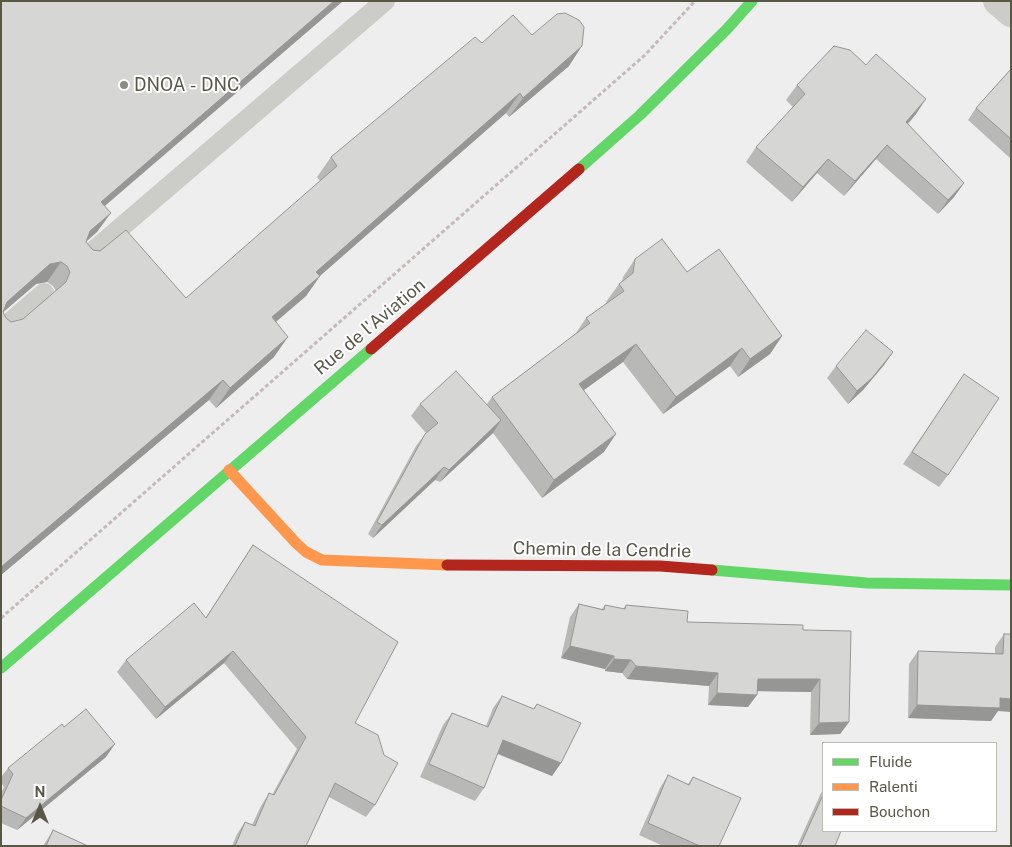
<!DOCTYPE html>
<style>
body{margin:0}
#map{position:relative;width:1012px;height:847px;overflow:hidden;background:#eeeeef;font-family:"Public Sans",sans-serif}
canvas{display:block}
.frame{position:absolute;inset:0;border:2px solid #595847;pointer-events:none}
.legend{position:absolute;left:822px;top:742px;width:175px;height:90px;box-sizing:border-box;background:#fff;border:1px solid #bdbcb5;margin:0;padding:6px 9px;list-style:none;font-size:15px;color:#595847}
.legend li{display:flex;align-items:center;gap:10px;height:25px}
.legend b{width:25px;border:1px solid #bdbcb5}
.north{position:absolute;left:15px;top:782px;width:50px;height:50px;-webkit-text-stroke:4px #fff;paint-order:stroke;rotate:0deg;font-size:14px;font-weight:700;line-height:20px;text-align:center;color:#595847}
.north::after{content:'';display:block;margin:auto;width:18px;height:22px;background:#595847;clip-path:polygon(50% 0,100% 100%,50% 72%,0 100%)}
</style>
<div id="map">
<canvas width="1012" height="847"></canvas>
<div class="frame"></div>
<ul class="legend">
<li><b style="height:6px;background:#63d668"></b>Fluide</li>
<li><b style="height:6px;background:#ff974d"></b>Ralenti</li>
<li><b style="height:6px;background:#b3261e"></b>Bouchon</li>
</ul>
<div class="north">N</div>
</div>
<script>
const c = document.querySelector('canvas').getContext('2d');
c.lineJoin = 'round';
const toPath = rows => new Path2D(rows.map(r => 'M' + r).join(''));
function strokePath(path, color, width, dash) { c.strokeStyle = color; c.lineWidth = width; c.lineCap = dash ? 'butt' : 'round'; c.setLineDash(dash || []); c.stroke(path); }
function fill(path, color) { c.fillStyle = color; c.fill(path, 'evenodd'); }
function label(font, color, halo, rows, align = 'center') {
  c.font = font + ' "Public Sans",sans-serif'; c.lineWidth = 4; c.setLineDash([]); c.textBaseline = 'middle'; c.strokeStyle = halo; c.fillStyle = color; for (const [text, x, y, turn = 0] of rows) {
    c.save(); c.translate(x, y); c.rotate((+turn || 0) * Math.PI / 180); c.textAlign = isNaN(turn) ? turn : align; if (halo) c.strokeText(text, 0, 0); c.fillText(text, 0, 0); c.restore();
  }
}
const path = toPath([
 [1,618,645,55,695,1]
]);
const lane = toPath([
 [84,259,385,1],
 [1,330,44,293]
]);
const street = toPath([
 [997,1,1011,13]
]);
const fast = toPath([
 [579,169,640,115,727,29,752,1],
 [712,570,867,583,1011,585],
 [1,668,371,349]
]);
const slow = toPath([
 [229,470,296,543,306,552,322,560,447,565]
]);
const jam = toPath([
 [371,349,579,169],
 [447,565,660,566,712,570]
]);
const wall = toPath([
 [1,1,343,1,105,206,97,232,86,242,93,250,186,298,320,181,317,177,331,157,482,43,532,35,569,66,509,117,506,113,320,276,306,296,276,322,274,357,216,408,209,400,1,575],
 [47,282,53,286,56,291,23,319,11,322,6,318,3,312,36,284],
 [1011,69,1011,159,968,120,976,108],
 [797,85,916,114,908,124,964,183,954,197,938,214,876,159,844,196,817,173,792,202,746,162,756,147,793,107,786,100],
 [635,259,687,272,782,336,770,354,738,377,730,366,663,414,623,362,584,390,604,452,542,498,493,433,440,482,435,480,373,538,368,534,416,446,426,433,411,416,420,404,487,404,492,397,574,336,586,318,607,303,606,302,619,284,622,281,623,277],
 [893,352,884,365,863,390,848,404,827,378,836,366],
 [964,374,948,475,939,487,903,464],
 [253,545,355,723,375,805,366,817,329,797,306,846,232,846,237,834,245,822,252,825,261,806,269,793,272,795,297,749,224,663,156,719,117,672,126,660,206,617],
 [579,604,602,609,605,605,623,609,626,605,687,622,803,630,849,722,840,734,810,735,811,692,757,691,748,707,708,705,709,686,627,679,622,673,605,671,605,669,561,658,570,617],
 [1004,634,1011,634,998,711,991,721,908,718,909,664,918,651,995,653,995,647],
 [502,696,533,709,537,704,561,763,552,776,497,754,484,788,475,801,420,777,443,725,452,713,486,726,493,708],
 [64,727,106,757,17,830,1,823,1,793,4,787,1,783,1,777,8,768],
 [668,775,688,784,693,777,719,846,663,846,639,835,660,788],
 [823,790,823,831,835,846,797,846,821,793],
 [53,830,88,846,43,846]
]);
const shadedWall = toPath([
 [334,1,343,1,87,221,101,202],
 [582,46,569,66,509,117,523,98],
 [520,93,506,113,306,288,320,276,306,296,258,337,272,317,316,272],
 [926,99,916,114,896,137,906,122],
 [887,145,876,159,844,196,855,181],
 [828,159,817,173,792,202,803,187],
 [964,183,954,197,938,214,948,200],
 [111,213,97,232,76,250,90,231],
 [61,262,47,282,36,284,1,314,7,302,50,264],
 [782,336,770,354,738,377,750,359],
 [288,337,274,357,216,408,230,388],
 [636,344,623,362,567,402,579,384],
 [742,348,730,366,663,414,676,397],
 [893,352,884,365,863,390,848,404,857,391],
 [223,380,209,400,1,575,1,567],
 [501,420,493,433,440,482,449,470],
 [616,434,604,452,542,498,554,480],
 [444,467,435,480,373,538,382,525],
 [570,646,614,656,605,669,561,658],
 [233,651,224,663,156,719,165,707],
 [614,659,631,660,622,673,605,671],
 [636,666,718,673,709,686,627,679],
 [758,679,820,679,811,692,749,691],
 [717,693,757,695,748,707,708,705],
 [1000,698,1011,699,1011,712,998,711,991,721,908,718,917,705],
 [849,722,840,734,810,735,819,723],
 [503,740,561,763,552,776,494,752],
 [115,744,106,757,17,830,26,818]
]);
const building = toPath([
 [1,1,334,1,101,202,111,213,90,231,86,242,93,250,100,251,126,230,186,298,337,166,331,157,475,37,482,43,513,15,532,35,557,14,565,13,579,20,584,27,582,46,523,98,520,93,316,272,320,276,272,317,288,337,230,388,223,380,1,567,1,1],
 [61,262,67,266,70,272,66,282,23,319,11,322,6,318,3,312,7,302,50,264,61,262],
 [834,46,850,50,866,65,876,54,926,99,906,122,964,183,948,200,887,145,855,181,828,159,803,187,756,147,805,94,797,85,834,46],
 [1011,69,1011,139,976,108,1011,69],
 [662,239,687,272,719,249,782,336,750,359,742,348,676,397,636,344,579,384,616,434,554,480,492,397,590,323,586,318,624,291,619,284,633,273,635,259,662,239],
 [866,330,893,352,872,378,857,391,836,366,866,330],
 [456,371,501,420,449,470,444,467,382,525,377,522,425,434,438,423,420,404,456,371],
 [964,374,999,398,948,475,912,452,964,374],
 [253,545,398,642,355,723,378,735,384,755,398,763,375,805,335,783,306,846,235,846,245,822,255,826,269,793,274,795,306,737,233,651,165,707,126,660,194,603,206,618,253,545],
 [579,604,604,610,605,605,625,609,626,605,688,611,687,622,803,625,803,630,851,631,849,722,819,723,820,679,758,679,757,695,717,693,718,673,636,666,631,660,614,659,614,656,570,646,579,604],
 [1004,634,1011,634,1011,699,1000,698,1000,708,917,705,918,651,1003,654,1004,634],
 [502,696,534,709,537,704,581,723,561,763,503,740,484,788,429,764,452,713,488,727,502,696],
 [86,709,115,744,26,818,1,806,1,800,13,774,8,768,62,724,64,727,86,709],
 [668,775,689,785,693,777,741,798,719,846,700,846,648,823,668,775],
 [823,795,823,831,841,831,835,846,800,846,823,795],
 [53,830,88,846,46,846,53,830]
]);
const markers = [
 [124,85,5,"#8d8c82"]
];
const poiNames = [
 ["DNOA - DNC",134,85]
];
const streetNames = [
 ["Rue de l'Aviation",370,327,-40],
 ["Chemin de la Cendrie",602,550,1]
];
strokePath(path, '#c4bab9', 3, [4, 2.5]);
strokePath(lane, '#ccccc8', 20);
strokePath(street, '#ccccc8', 28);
strokePath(fast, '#63d668', 11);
strokePath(slow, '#ff974d', 11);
strokePath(jam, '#b3261e', 11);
fill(wall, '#b8b9b7');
fill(shadedWall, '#969695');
fill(building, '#d6d7d5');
strokePath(building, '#969695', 1);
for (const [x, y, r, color] of markers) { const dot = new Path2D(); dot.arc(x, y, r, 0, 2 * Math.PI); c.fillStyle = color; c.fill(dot); strokePath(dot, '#fff', 2); }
label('18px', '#595847', '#fff', poiNames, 'left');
label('18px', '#595847', '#fff', streetNames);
</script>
